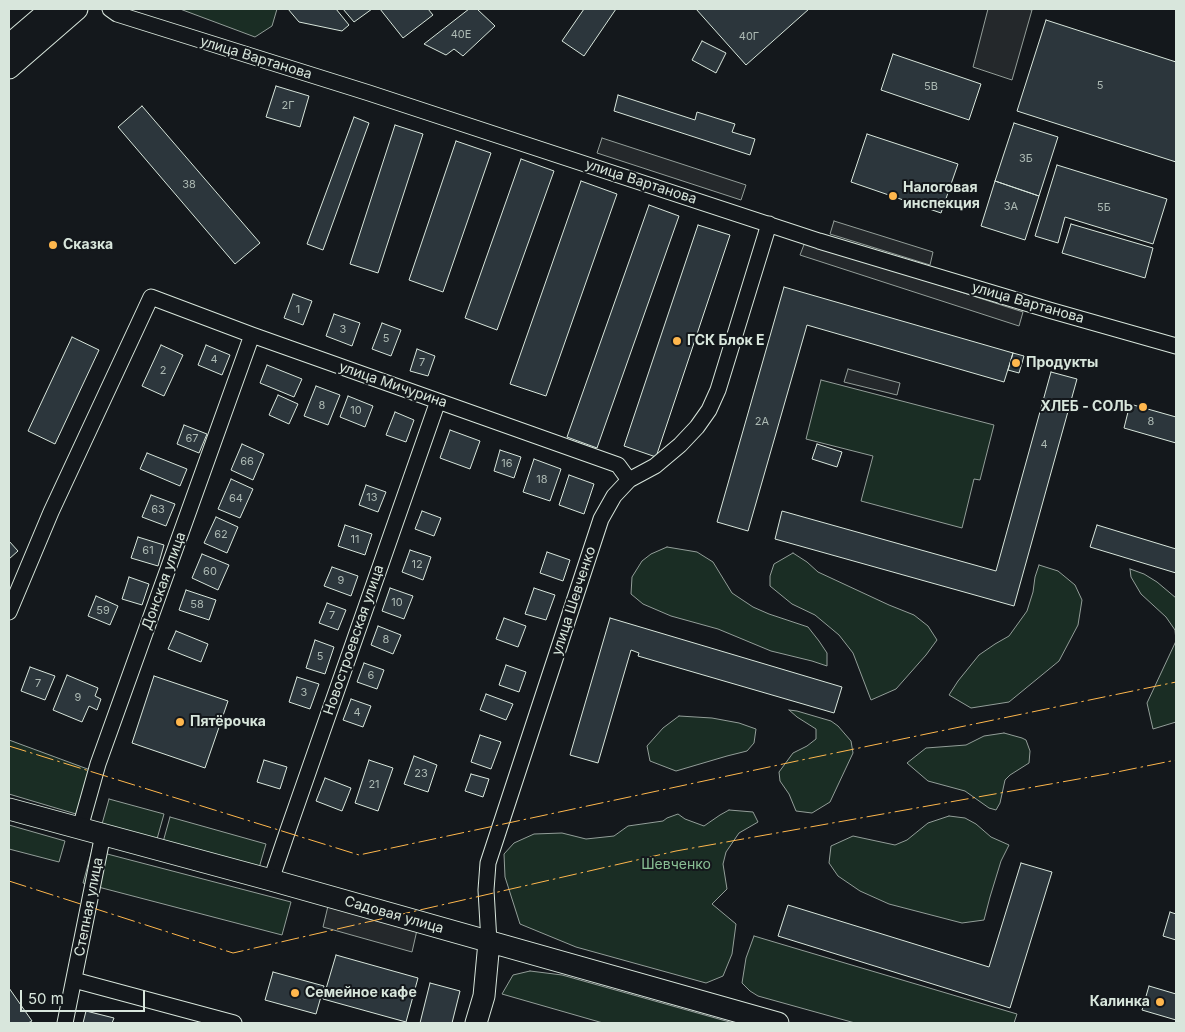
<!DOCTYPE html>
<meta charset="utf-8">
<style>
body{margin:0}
#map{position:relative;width:1185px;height:1032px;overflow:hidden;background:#14181c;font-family:Inter,sans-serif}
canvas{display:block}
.frame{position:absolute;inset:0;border:10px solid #d8e6dc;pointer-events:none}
.scale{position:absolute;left:20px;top:990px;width:125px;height:22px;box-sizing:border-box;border:2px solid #d8e6dc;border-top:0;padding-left:6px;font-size:15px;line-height:18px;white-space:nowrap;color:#d8e6dc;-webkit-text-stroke:4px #14181c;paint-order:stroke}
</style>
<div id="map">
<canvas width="1185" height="1032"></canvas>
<div class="frame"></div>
<div class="scale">50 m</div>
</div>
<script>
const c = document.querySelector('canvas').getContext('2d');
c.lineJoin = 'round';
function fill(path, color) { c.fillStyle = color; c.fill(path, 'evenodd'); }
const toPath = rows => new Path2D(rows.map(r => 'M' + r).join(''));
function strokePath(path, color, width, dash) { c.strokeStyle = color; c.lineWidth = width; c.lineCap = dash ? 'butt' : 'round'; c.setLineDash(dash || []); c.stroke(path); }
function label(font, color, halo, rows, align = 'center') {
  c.font = font + ' Inter,sans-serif'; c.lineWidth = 4; c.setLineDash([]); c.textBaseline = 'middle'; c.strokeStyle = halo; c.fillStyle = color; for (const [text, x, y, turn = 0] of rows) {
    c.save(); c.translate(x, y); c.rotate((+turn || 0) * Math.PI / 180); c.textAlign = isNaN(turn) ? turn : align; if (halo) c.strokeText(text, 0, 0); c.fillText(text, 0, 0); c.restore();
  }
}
const green = toPath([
 [180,9,277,9,272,26,255,37,180,9],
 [821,380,994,425,980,480,974,479,962,528,861,501,873,456,806,439,821,380],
 [667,547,697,552,713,562,732,593,753,607,769,614,808,627,819,641,827,653,827,666,812,661,771,651,718,629,671,616,643,604,631,594,632,577,642,561,651,554,667,547],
 [793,553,807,562,818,572,889,605,914,615,928,626,937,640,926,655,896,689,871,700,853,653,839,635,815,615,792,604,770,586,770,576,774,564,793,553],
 [1039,565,1058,571,1075,585,1082,600,1078,625,1059,661,1009,702,971,708,949,695,958,681,979,655,995,644,1009,636,1027,611,1033,592,1035,577,1039,565],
 [1130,569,1144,574,1157,582,1176,598,1176,722,1153,729,1147,703,1176,641,1175,630,1166,617,1141,594,1131,577,1130,569],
 [789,710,797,711,831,721,838,726,851,741,853,753,830,802,812,813,796,811,789,794,780,781,779,772,793,753,807,746,816,739,816,729,797,717,789,710],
 [679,716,712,718,739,723,756,729,754,743,747,751,727,756,676,771,650,761,647,746,663,728,679,716],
 [1004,733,1022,738,1026,740,1030,751,1029,763,1010,775,1005,780,1000,803,996,810,989,808,965,791,928,781,907,763,926,748,966,745,984,736,1004,733],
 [9,740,93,771,76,814,9,794,9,740],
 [109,799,164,814,157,839,102,824,109,799],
 [729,810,753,812,758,822,739,833,726,852,723,864,727,889,712,904,736,924,732,954,723,976,706,983,576,947,520,924,505,877,504,854,514,843,534,834,562,833,586,839,614,836,628,826,663,821,667,818,678,814,685,819,704,826,720,815,729,810],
 [949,816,965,818,976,824,991,837,1009,845,1001,861,990,897,984,920,962,923,889,904,860,891,838,876,829,863,831,846,853,836,895,845,907,840,928,823,949,816],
 [170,817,266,844,259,868,163,842,170,817],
 [9,825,65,841,59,862,9,849,9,825],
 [92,850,291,902,282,935,83,883,92,850],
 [754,936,801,950,1017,1014,1014,1023,855,1023,758,996,750,991,742,983,746,958,754,936],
 [530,971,562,975,733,1023,603,1023,502,994,513,975,530,971]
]);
const parking = toPath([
 [988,9,1027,9,1032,10,1012,80,973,67,988,9],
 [602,138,746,185,741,200,597,153,602,138],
 [834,221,933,252,930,265,830,234,834,221],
 [805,242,1023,312,1019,326,800,255,805,242],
 [848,369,900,383,897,395,844,382,848,369],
 [328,906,417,930,412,952,323,927,328,906]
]);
const building = toPath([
 [288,9,336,9,349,25,342,31,299,22,288,9],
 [343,9,372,9,354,22,343,9],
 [380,9,428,9,433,15,403,38,380,9],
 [469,9,477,9,495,26,463,56,454,49,446,55,424,44,469,9],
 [584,9,616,9,584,56,562,41,584,9],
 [696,9,809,9,746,65,696,9],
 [1046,20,1176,62,1176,162,1017,111,1046,20],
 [702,41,726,53,716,73,692,60,702,41],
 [893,54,981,84,969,120,881,90,893,54],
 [276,86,309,96,300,127,266,117,276,86],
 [618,95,695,120,697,112,735,124,732,132,755,139,750,155,614,111,618,95],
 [142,106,260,243,235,264,118,127,142,106],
 [354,117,369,123,323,250,307,244,354,117],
 [1014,123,1058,137,1039,196,995,181,1014,123],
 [395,125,423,134,378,273,350,264,395,125],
 [867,134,958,164,941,213,851,182,867,134],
 [456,141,491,153,443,292,409,280,456,141],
 [521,159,554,171,497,330,465,318,521,159],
 [1057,165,1167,199,1153,244,1065,217,1058,243,1035,236,1057,165],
 [581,181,617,194,546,396,510,384,581,181],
 [995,181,1039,196,1025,240,981,226,995,181],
 [649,205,679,216,597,448,567,437,649,205],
 [1071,224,1153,248,1145,278,1062,253,1071,224],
 [698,225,730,235,656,457,624,446,698,225],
 [784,287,1013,353,1004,382,807,325,748,531,717,522,784,287],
 [293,294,312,301,303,325,284,318,293,294],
 [334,314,360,323,352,346,326,336,334,314],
 [382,323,401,330,391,356,372,349,382,323],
 [72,337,99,350,55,444,28,431,72,337],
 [161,345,183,355,164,396,142,386,161,345],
 [206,345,230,355,222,375,198,365,206,345],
 [417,349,435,356,428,376,410,371,417,349],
 [1013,353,1024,356,1019,373,1008,370,1013,353],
 [267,365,302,379,294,397,260,383,267,365],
 [1051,372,1077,379,1014,606,775,539,782,511,996,571,1051,372],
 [316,386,340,395,328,425,304,416,316,386],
 [278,395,298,404,289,424,269,415,278,395],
 [348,396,373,406,365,427,340,417,348,396],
 [1130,404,1176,417,1176,443,1124,428,1130,404],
 [395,412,414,420,406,442,386,435,395,412],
 [184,425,207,434,199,453,177,444,184,425],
 [450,430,480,441,470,469,440,458,450,430],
 [242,444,264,454,253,480,231,470,242,444],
 [817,444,842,452,837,467,812,459,817,444],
 [500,450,521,457,514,478,494,471,500,450],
 [147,453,187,469,180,486,140,469,147,453],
 [534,459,561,469,550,501,523,492,534,459],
 [569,475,594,484,584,514,559,505,569,475],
 [231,479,253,489,240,518,218,509,231,479],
 [366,485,386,492,378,512,359,505,366,485],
 [151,495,175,504,166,526,142,517,151,495],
 [422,511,441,518,434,536,415,529,422,511],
 [216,517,238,527,227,553,204,543,216,517],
 [345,525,372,534,365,555,338,546,345,525],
 [1097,525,1176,549,1176,573,1090,547,1097,525],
 [138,537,164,545,158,566,131,558,138,537],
 [9,541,18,551,9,559,9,541],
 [410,550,431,557,423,580,402,572,410,550],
 [547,552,570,560,563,581,540,573,547,552],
 [202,554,229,565,218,590,192,578,202,554],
 [332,567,358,576,351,596,324,586,332,567],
 [129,577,149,584,142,605,122,599,129,577],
 [390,588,413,596,404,619,382,611,390,588],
 [534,588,555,595,546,620,525,614,534,588],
 [186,590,216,600,209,620,179,610,186,590],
 [96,596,118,606,110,625,88,616,96,596],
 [327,603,346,610,338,630,319,623,327,603],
 [504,618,526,626,518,647,496,639,504,618],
 [610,618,842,687,834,713,638,656,639,653,631,650,598,763,570,755,610,618],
 [378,626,401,635,393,654,371,645,378,626],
 [176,631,208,644,201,662,168,649,176,631],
 [315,640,334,647,325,674,306,668,315,640],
 [364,663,384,670,377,689,357,682,364,663],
 [506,665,526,672,519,692,499,685,506,665],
 [30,667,55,676,45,700,21,691,30,667],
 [67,675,98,688,95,696,101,699,97,710,89,706,82,722,53,710,67,675],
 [154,676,228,701,205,768,132,743,154,676],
 [297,677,319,684,310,709,289,702,297,677],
 [486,694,513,704,506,720,480,710,486,694],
 [351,699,371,706,363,727,343,720,351,699],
 [480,735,501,742,491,769,471,762,480,735],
 [414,756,437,765,428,792,404,784,414,756],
 [264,760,287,767,280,789,257,782,264,760],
 [369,760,393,768,378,811,355,803,369,760],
 [471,774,489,779,483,797,465,791,471,774],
 [325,778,351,788,342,811,316,801,325,778],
 [1021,863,1052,872,1010,1008,778,936,788,905,989,967,1021,863],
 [1170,912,1176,914,1176,940,1163,936,1170,912],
 [336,955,418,978,406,1022,323,999,336,955],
 [273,972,324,986,316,1014,265,1000,273,972],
 [430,983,460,991,452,1023,420,1023,430,983],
 [1149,986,1176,994,1176,1020,1142,1010,1149,986],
 [9,988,32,1021,28,1023,9,1023,9,988],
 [86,1011,114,1018,112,1023,83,1023,86,1011]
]);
const street = toPath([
 [110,9,117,14,369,93,819,241,1049,310,1176,346],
 [9,612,51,512,151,297,252,335,618,465,629,480],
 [80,828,98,764,252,335],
 [271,880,288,830,438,401],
 [489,942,486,890,488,863,601,519,614,496,629,480,655,466,680,445,697,427,709,410,718,390,769,224],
 [74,980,234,1023],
 [65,1023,103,834]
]);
const secondary = toPath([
 [9,45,51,9],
 [9,68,77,9],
 [9,809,271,880,778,1023],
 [476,1023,484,996,489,942]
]);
const power = toPath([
 [9,746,359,855,811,758,1176,682],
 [9,881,233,953,676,851,1112,773,1176,760]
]);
const markers = [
 [893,196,5,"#ffb74d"],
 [53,245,5,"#ffb74d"],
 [677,341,5,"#ffb74d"],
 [1016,363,5,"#ffb74d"],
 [1143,407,5,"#ffb74d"],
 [180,722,5,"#ffb74d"],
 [295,993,5,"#ffb74d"],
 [1160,1002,5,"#ffb74d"]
];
const numberNames = [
 ["40Е",461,35],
 ["40Г",749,37],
 ["5",1100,86],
 ["5В",931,87],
 ["2Г",288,106],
 ["3Б",1026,159],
 ["38",189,185],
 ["3А",1011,207],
 ["5Б",1104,208],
 ["1",298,310],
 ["3",343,330],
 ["5",386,339],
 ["4",214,360],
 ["7",422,363],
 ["2",163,371],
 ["8",322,406],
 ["10",356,411],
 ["2А",762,422],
 ["8",1151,422],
 ["67",192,439],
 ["4",1044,445],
 ["66",247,462],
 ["16",507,464],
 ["18",542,480],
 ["13",372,498],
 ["64",236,499],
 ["63",158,510],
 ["62",221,535],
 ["11",355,540],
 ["61",148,551],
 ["12",417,565],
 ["60",210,572],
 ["9",341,581],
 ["10",397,603],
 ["58",197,605],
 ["59",103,611],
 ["7",332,616],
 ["8",386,640],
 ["5",320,657],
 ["6",371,676],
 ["7",38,684],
 ["3",304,693],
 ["9",78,698],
 ["4",357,713],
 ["23",421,774],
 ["21",374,785]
];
const streetNames = [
 ["улица Вартанова",256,58,17],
 ["улица Вартанова",641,182,18],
 ["улица Вартанова",1028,303,16],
 ["улица Мичурина",393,385,19],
 ["Донская улица",164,581,-70],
 ["улица Шевченко",574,601,-72],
 ["Новостроевская улица",354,640,-71],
 ["Степная улица",89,907,-79],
 ["Садовая улица",394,915,16]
];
const poiNames = [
 ["Налоговая",903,188],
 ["инспекция",903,204],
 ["Сказка",63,245],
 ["ГСК Блок Е",687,341],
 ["Продукты",1026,363],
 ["ХЛЕБ - СОЛЬ",1133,407,"right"],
 ["Пятёрочка",190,722],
 ["Семейное кафе",305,993],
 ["Калинка",1150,1002,"right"]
];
const parkNames = [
 ["Шевченко",676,865]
];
fill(green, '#1a2d24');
strokePath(green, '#939e99', 1);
fill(parking, '#24282b');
strokePath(parking, '#939e99', 1);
fill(building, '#2c363c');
strokePath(building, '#d8e6dc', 1);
strokePath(street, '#d8e6dc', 17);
strokePath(secondary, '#d8e6dc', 23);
strokePath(street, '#14181c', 15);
strokePath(secondary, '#14181c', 21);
strokePath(power, '#ffb74d', 1, [18, 4, 2.5, 4]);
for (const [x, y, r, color] of markers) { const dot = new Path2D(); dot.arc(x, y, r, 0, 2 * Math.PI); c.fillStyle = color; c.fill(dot); strokePath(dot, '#14181c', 2); }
label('11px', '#adbab4', null, numberNames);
label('14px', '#d8e6dc', '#14181c', streetNames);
label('bold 14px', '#d8e6dc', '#14181c', poiNames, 'left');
label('14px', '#8ac095', '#14181c', parkNames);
</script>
